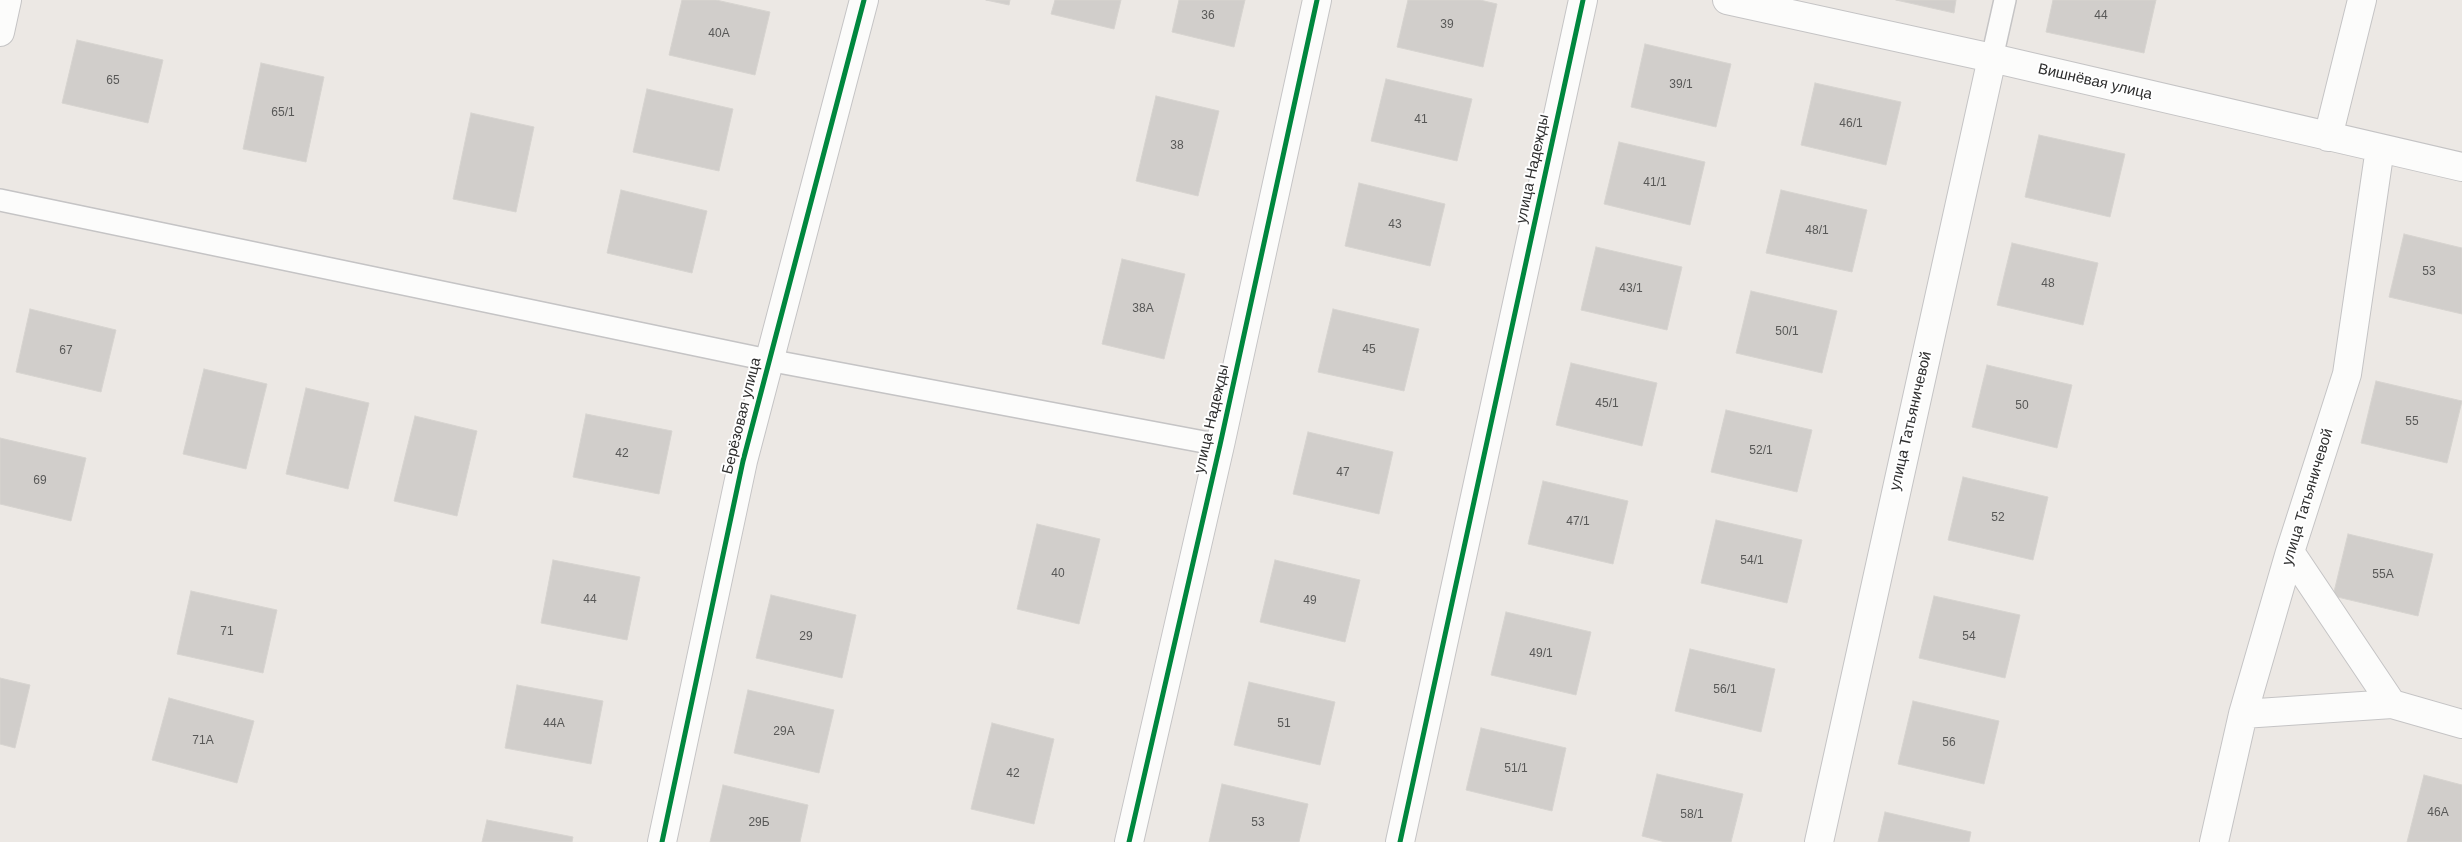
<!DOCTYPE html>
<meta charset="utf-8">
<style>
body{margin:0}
canvas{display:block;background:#ece8e4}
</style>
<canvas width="2462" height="842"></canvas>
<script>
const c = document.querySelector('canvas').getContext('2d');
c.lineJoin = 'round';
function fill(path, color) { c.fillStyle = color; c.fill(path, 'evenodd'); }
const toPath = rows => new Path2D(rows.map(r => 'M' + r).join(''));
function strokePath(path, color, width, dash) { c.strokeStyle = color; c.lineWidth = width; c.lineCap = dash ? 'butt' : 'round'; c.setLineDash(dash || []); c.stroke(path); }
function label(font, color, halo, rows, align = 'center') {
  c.font = font + ' Arial,sans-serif'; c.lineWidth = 4; c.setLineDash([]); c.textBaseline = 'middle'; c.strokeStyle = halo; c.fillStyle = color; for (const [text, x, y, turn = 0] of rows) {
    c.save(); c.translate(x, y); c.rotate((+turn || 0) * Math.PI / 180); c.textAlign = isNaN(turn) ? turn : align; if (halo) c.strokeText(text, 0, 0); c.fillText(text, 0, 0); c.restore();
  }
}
const building = toPath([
 [682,0,716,0,770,12,755,75,669,55,682,0],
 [986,0,1010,0,1009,5,986,0],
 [1055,0,1121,0,1114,29,1051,14,1055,0],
 [1179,0,1245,0,1234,47,1172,32,1179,0],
 [1408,0,1480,0,1497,4,1483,67,1397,47,1408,0],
 [1896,0,1956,0,1954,13,1896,0],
 [2053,0,2156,0,2144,53,2046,32,2053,0],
 [77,40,163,60,148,123,62,103,77,40],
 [1645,44,1731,64,1716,127,1631,107,1645,44],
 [261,63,324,77,306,162,243,149,261,63],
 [1386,79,1472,99,1457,161,1371,141,1386,79],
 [1815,83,1901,102,1886,165,1801,145,1815,83],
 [647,89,733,109,719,171,633,152,647,89],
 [1156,96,1219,111,1198,196,1136,181,1156,96],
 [471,113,534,127,516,212,453,199,471,113],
 [2039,135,2125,154,2110,217,2025,197,2039,135],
 [1619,142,1705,162,1690,225,1604,204,1619,142],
 [1359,183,1445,204,1430,266,1345,246,1359,183],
 [621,190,707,211,692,273,607,253,621,190],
 [1781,190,1867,210,1852,272,1766,253,1781,190],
 [2404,234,2462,248,2462,314,2389,297,2404,234],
 [2012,243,2098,263,2083,325,1997,305,2012,243],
 [1596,247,1682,267,1667,330,1581,310,1596,247],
 [1122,259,1185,274,1164,359,1102,344,1122,259],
 [1751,291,1837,311,1822,373,1736,353,1751,291],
 [30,309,116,330,101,392,16,372,30,309],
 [1333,309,1419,329,1404,391,1318,372,1333,309],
 [1571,363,1657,383,1642,446,1556,425,1571,363],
 [1987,365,2072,385,2057,448,1972,427,1987,365],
 [204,369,267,384,246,469,183,454,204,369],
 [2376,381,2462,401,2447,463,2361,443,2376,381],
 [306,388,369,403,348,489,286,474,306,388],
 [1726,410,1812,430,1797,492,1711,472,1726,410],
 [586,414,672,431,659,494,573,477,586,414],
 [415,416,477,431,457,516,394,501,415,416],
 [1308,432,1393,452,1379,514,1293,494,1308,432],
 [0,438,86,458,71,521,0,504,0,438],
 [1963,477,2048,497,2033,560,1948,540,1963,477],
 [1543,481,1628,501,1613,564,1528,544,1543,481],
 [1716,520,1802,540,1787,603,1701,583,1716,520],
 [1037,524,1100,539,1079,624,1017,609,1037,524],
 [2348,534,2433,554,2418,616,2333,596,2348,534],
 [553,560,640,577,627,640,541,623,553,560],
 [1275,560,1360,580,1345,642,1260,622,1275,560],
 [191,591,277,610,263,673,177,654,191,591],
 [771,595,856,615,842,678,756,658,771,595],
 [1934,596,2020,615,2005,678,1919,658,1934,596],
 [1506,612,1591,632,1576,695,1491,675,1506,612],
 [1690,649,1775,669,1761,732,1675,711,1690,649],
 [0,678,30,685,15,748,0,744,0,678],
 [1249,682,1335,702,1320,765,1234,745,1249,682],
 [517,685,603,701,591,764,505,748,517,685],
 [748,690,834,710,819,773,734,753,748,690],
 [169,698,254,721,237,783,152,760,169,698],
 [1913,701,1999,721,1984,784,1898,764,1913,701],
 [992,723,1054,739,1034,824,971,809,992,723],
 [1481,728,1566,748,1552,811,1466,790,1481,728],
 [1657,774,1743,794,1731,842,1665,842,1642,836,1657,774],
 [2424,775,2462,785,2462,842,2407,842,2424,775],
 [1222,784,1308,804,1299,842,1209,842,1222,784],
 [723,785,808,805,800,842,710,842,723,785],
 [1885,812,1971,832,1969,842,1878,842,1885,812],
 [487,820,573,837,572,842,482,842,487,820]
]);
const lane = toPath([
 [1992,58,2005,0],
 [0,200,768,360,1220,445]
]);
const street = toPath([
 [1727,0,1992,58,2462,167],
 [0,32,7,0],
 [2328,137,2362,0],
 [2290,552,2392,704],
 [2243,714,2392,704,2462,724],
 [662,842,743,461,864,0],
 [1129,842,1220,445,1317,0],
 [1400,842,1583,0],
 [1819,842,1992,58],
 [2214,842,2243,714,2290,552,2347,374,2380,148]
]);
const cycleway = toPath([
 [662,842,743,461,864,0],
 [1129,842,1220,445,1317,0],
 [1400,842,1583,0]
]);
const numberNames = [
 ["36",1208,16],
 ["44",2101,16],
 ["39",1447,25],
 ["40А",719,34],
 ["65",113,81],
 ["39/1",1681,85],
 ["65/1",283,113],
 ["41",1421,120],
 ["46/1",1851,124],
 ["38",1177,146],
 ["41/1",1655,183],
 ["43",1395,225],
 ["48/1",1817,231],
 ["53",2429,272],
 ["48",2048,284],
 ["43/1",1631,289],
 ["38А",1143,309],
 ["50/1",1787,332],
 ["45",1369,350],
 ["67",66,351],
 ["45/1",1607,404],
 ["50",2022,406],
 ["55",2412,422],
 ["52/1",1761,451],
 ["42",622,454],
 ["47",1343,473],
 ["69",40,481],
 ["52",1998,518],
 ["47/1",1578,522],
 ["54/1",1752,561],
 ["40",1058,574],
 ["55А",2383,575],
 ["44",590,600],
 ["49",1310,601],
 ["71",227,632],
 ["29",806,637],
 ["54",1969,637],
 ["49/1",1541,654],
 ["56/1",1725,690],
 ["44А",554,724],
 ["51",1284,724],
 ["29А",784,732],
 ["71А",203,741],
 ["56",1949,743],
 ["51/1",1516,769],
 ["42",1013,774],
 ["46А",2438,813],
 ["58/1",1692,815],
 ["29Б",759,823],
 ["53",1258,823]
];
const streetNames = [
 ["Вишнёвая улица",2095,82,13],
 ["улица Надежды",1533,169,-78],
 ["Берёзовая улица",742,416,-76],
 ["улица Надежды",1212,419,-77],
 ["улица Татьяничевой",1911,421,-77],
 ["улица Татьяничевой",2308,497,-73]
];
fill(building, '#d1cecb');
strokePath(building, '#d7d4d0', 1);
strokePath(lane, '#c5c4c5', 24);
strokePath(street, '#c5c4c5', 30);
strokePath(lane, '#fcfcfb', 21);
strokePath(street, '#fcfcfb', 28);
strokePath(cycleway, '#00873e', 5);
label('12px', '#585857', null, numberNames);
label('15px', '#2e2e2e', '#fff', streetNames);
</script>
